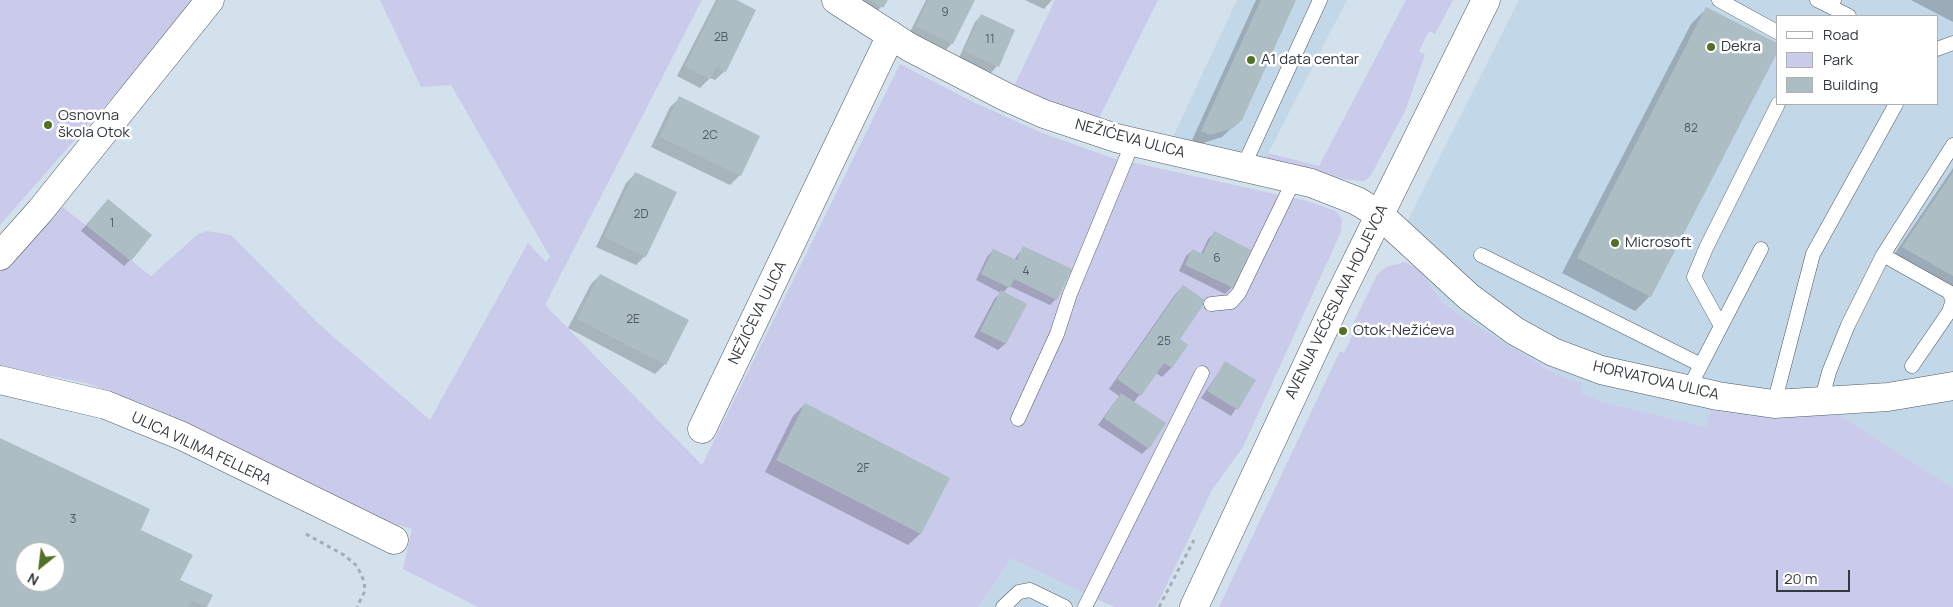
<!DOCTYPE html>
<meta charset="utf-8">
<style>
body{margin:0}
#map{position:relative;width:1953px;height:607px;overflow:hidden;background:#d3e1ec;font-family:Manrope,sans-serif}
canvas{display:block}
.legend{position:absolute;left:1776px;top:15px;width:162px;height:90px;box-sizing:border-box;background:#fff;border:1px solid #adb0b1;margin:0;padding:6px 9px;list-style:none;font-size:15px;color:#33393d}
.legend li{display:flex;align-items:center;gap:10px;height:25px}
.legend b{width:25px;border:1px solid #adb0b1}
.north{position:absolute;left:15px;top:542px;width:50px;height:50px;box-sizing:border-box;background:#fff;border:1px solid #adb0b1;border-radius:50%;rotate:209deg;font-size:14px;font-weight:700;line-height:20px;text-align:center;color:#33393d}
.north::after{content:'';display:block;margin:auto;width:18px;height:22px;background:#527026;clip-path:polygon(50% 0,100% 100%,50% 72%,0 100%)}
.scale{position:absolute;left:1776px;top:570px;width:74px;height:22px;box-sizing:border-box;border:2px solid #33393d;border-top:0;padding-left:6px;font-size:15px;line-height:18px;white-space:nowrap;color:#33393d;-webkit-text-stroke:4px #fff;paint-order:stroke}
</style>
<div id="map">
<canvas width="1953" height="607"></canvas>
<ul class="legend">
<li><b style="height:6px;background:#fff"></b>Road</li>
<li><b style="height:14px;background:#cacaea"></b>Park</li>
<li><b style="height:14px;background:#acbec4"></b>Building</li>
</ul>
<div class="north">N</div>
<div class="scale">20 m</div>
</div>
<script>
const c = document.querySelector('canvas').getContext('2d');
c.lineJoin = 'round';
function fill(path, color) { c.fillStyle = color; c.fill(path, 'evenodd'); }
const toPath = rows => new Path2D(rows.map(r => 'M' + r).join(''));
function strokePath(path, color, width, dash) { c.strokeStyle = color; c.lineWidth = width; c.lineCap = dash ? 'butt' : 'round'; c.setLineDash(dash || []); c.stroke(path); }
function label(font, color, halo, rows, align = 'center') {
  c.font = font + ' Manrope,sans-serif'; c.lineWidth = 5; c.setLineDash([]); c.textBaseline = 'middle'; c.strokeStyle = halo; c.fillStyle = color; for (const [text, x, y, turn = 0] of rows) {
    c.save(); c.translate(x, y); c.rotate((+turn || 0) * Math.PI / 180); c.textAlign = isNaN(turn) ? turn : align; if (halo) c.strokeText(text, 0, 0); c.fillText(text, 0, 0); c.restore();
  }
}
const built = toPath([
 [1237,0,1347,0,1265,159,1172,139],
 [1519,0,1953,0,1953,488,1839,415,1753,416,1710,410,1706,427,1603,402,1581,393,1583,383,1568,379,1508,347,1465,319,1443,301,1419,269,1406,224],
 [1777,16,1937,16,1937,104,1777,104],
 [1011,557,1098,599,1094,607,978,607]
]);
const green = toPath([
 [0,0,198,0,0,225],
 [380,0,702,0,545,305,702,465,900,64,969,100,1042,133,1112,158,1307,201,1336,211,1342,219,1341,232,1243,447,1212,490,1156,607,1114,607,1011,558,978,607,478,607,403,569,412,529,358,513,209,434,152,407,87,383,0,366,0,267,56,202,151,276,198,234,207,231,231,235,321,326,430,420,528,243,546,262,550,257,451,85,421,87],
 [1055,0,1158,0,1097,122,1013,88],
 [1406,0,1453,0,1435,34,1429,31,1419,51,1425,55,1405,111,1370,177,1364,181,1343,179,1265,159,1268,153,1319,166],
 [1405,262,1419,269,1442,301,1465,319,1544,367,1568,379,1583,383,1581,393,1603,402,1706,427,1710,410,1753,416,1839,415,1953,488,1953,607,1219,607,1340,351,1344,353,1354,332,1350,330,1377,275,1386,267]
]);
const shadow = toPath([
 [716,0,734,0,725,71,715,80,710,78,700,88,677,76],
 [847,0,887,0,872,17],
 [926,0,974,0,952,43,946,50,910,32],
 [1025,0,1052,0,1044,9],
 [1256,0,1295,0,1241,119,1222,137,1200,144,1192,140],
 [1911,0,1953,0,1953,22],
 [1706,9,1650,296,1635,311,1562,273,1691,24],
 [981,16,997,66,991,73,959,58,975,22],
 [680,98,740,175,730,185,651,147,670,107],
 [1953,168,1953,296,1891,259],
 [635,174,645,256,636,265,596,247,626,183],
 [108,200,130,260,124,266,81,231],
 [1214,233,1250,250,1232,287,1225,294,1179,271,1186,256,1193,250,1201,254,1208,239],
 [1023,248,1056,299,1050,305,1009,286,1003,293,1026,305,1005,344,998,350,974,337,995,298,1001,293,976,280,987,257,993,250,1014,260],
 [600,275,687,321,665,364,655,374,568,328,591,284],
 [1183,286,1178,339,1187,345,1171,368,1162,377,1156,373,1134,402,1148,448,1142,454,1098,425,1119,396,1109,389,1174,296],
 [1225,363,1255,380,1231,416,1201,398],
 [805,404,948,478,920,534,908,545,765,472,793,416],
 [0,439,139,531,179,581,211,596,206,607,0,607],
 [25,552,55,552,55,582,25,582]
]);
const building = toPath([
 [718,0,737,0,756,10,726,72,716,67,710,79,685,67],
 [870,0,888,0,883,8],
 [928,0,975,0,953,44,916,26],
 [1261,0,1296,0,1242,120,1233,128,1210,135,1201,131],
 [1706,7,1777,43,1777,53,1651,297,1577,258],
 [981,14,1015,30,999,67,964,51],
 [679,96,760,136,741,176,660,137],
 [635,172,677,192,646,257,604,237],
 [1953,172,1953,276,1902,247],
 [108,199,152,235,131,261,86,225],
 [1214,231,1251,250,1233,288,1185,265,1192,249,1203,254],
 [1023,246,1072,269,1057,300,1014,279,1010,288,981,274,993,249,1017,260],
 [600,274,689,320,666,365,577,319],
 [1183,285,1206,301,1180,339,1188,345,1172,368,1164,363,1141,396,1117,379],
 [1001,290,1027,304,1006,344,980,331],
 [1225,361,1256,380,1238,410,1207,391],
 [1121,393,1166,423,1149,449,1104,418],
 [805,403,950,478,921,534,776,460],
 [0,438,150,509,141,530,193,555,180,580,213,595,207,607,191,600,188,607,0,607],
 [25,552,55,552,55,582,25,582]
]);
const path = toPath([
 [306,534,344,555,357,566,364,581,365,591,357,607],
 [1159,607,1194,540]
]);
const lane = toPath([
 [1719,0,1777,32],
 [1817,0,1831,7],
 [1834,0,1831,7,1849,16],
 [1937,49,1953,43],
 [1243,167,1320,0],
 [1481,255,1701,365],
 [1883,255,1949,292,1953,300,1949,312,1912,366],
 [1211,304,1231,302,1239,293,1295,178],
 [1721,326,1694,277,1706,248,1778,104],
 [1688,390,1761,249],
 [1821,402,1829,372,1848,325,1883,255,1953,145],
 [1774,404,1813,254,1896,104],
 [1018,419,1057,334,1070,294,1133,142],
 [1003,607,1019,592,1030,590,1065,607],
 [1085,607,1202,373]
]);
const street = toPath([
 [1380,215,1469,297,1515,331,1553,352,1601,370,1718,396,1774,404,1888,397,1953,386],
 [0,256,40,211,210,0],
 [0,380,106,405,182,436,394,540],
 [702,429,891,35]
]);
const secondary = toPath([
 [836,0,909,47,1006,97,1044,114,1116,138,1311,183,1357,201,1380,215],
 [1194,607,1335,305,1486,0]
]);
const markers = [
 [1711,47,5,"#527026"],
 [1251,60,5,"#527026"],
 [48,125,5,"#527026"],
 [1615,243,5,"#527026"],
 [1343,331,5,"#527026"]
];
const numberNames = [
 ["9",945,13],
 ["2B",721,38],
 ["11",990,40],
 ["82",1691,129],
 ["2C",710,136],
 ["2D",641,215],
 ["1",112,224],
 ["6",1217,259],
 ["4",1026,272],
 ["2E",633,320],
 ["25",1164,342],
 ["2F",863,469],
 ["3",73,520]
];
const poiNames = [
 ["Dekra",1721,47],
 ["A1 data centar",1261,60],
 ["Osnovna",58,116],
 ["škola Otok",58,133],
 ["Microsoft",1625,243],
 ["Otok-Nežićeva",1353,331]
];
const streetNames = [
 ["NEŽIĆEVA ULICA",1130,139,15],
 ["AVENIJA VEĆESLAVA HOLJEVCA",1337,302,-64],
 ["NEŽIĆEVA ULICA",758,313,-64],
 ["HORVATOVA ULICA",1656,381,13],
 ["ULICA VILIMA FELLERA",201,449,25]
];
fill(built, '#c2d7e7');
fill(green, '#cacaea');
fill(shadow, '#0003');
fill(building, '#acbec4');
strokePath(lane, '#4e5a64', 15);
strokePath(street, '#4e5a64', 29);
strokePath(secondary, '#4e5a64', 29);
strokePath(path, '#a2aeb6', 3, [4, 4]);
strokePath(lane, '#fff', 14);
strokePath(street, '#fff', 28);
strokePath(secondary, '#fff', 28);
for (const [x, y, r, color] of markers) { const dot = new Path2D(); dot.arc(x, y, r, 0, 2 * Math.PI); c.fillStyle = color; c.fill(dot); strokePath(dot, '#fff', 2); }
label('12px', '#515a5f', null, numberNames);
label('15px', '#33393d', '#fff', poiNames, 'left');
label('15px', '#33393d', '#fff', streetNames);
</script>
